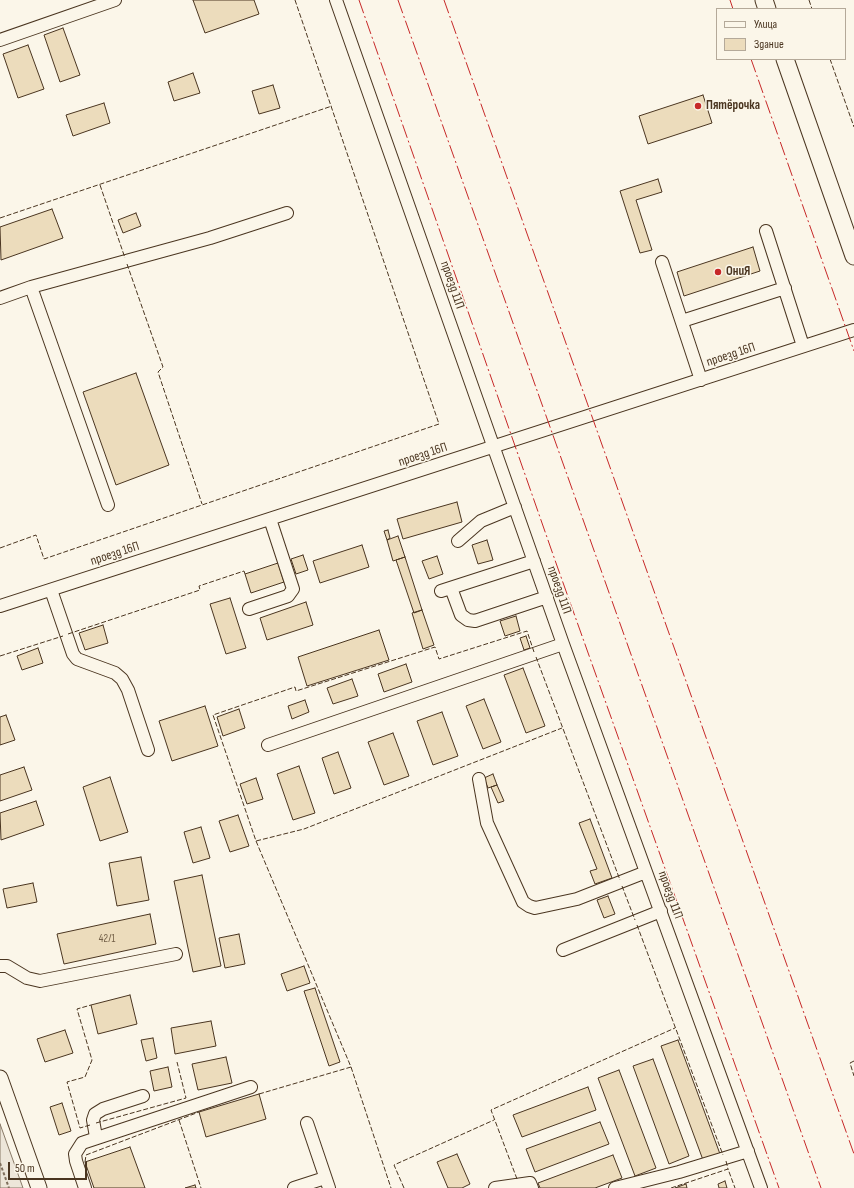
<!DOCTYPE html>
<meta charset="utf-8">
<style>
body{margin:0}
#map{position:relative;width:854px;height:1188px;overflow:hidden;background:#fbf6e9;font-family:"Sofia Sans Condensed",sans-serif}
canvas{display:block}
.legend{position:absolute;left:716px;top:8px;width:130px;height:52px;box-sizing:border-box;background:#fbf6e9;border:1px solid #b4a999;margin:0;padding:5px 7px;list-style:none;font-size:12px;color:#4a3520}
.legend li{display:flex;align-items:center;gap:8px;height:20px}
.legend b{width:20px;border:1px solid #b4a999}
.scale{position:absolute;left:8px;top:1162px;width:79px;height:18px;box-sizing:border-box;border:2px solid #4a3520;border-top:0;padding-left:5px;font-size:12px;line-height:14px;white-space:nowrap;color:#4a3520;-webkit-text-stroke:3px #fbf6e9;paint-order:stroke}
</style>
<div id="map">
<canvas width="854" height="1188"></canvas>
<ul class="legend">
<li><b style="height:5px;background:#fbf6e9"></b>Улица</li>
<li><b style="height:11px;background:#ecdcbc"></b>Здание</li>
</ul>
<div class="scale">50 m</div>
</div>
<script>
const c = document.querySelector('canvas').getContext('2d');
c.lineJoin = 'round';
function fill(path, color) { c.fillStyle = color; c.fill(path, 'evenodd'); }
const toPath = rows => new Path2D(rows.map(r => 'M' + r).join(''));
function strokePath(path, color, width, dash) { c.strokeStyle = color; c.lineWidth = width; c.lineCap = dash ? 'butt' : 'round'; c.setLineDash(dash || []); c.stroke(path); }
function label(font, color, halo, rows, align = 'center') {
  c.font = font + ' "Sofia Sans Condensed",sans-serif'; c.lineWidth = 3; c.setLineDash([]); c.textBaseline = 'middle'; c.strokeStyle = halo; c.fillStyle = color; for (const [text, x, y, turn = 0] of rows) {
    c.save(); c.translate(x, y); c.rotate((+turn || 0) * Math.PI / 180); c.textAlign = isNaN(turn) ? turn : align; if (halo) c.strokeText(text, 0, 0); c.fillText(text, 0, 0); c.restore();
  }
}
const green = toPath([
 [0,1124,23,1188,0,1188,0,1124]
]);
const building = toPath([
 [193,0,254,0,259,14,205,33,193,0],
 [63,28,80,75,60,82,44,35,63,28],
 [28,45,44,89,18,98,3,54,28,45],
 [193,73,200,93,174,101,168,82,193,73],
 [273,85,280,108,259,114,252,91,273,85],
 [703,95,712,123,648,144,639,116,703,95],
 [104,103,110,123,73,136,66,115,104,103],
 [658,179,662,192,636,200,652,250,640,253,620,191,658,179],
 [52,209,63,238,1,260,0,227,52,209],
 [136,213,141,226,123,233,118,220,136,213],
 [753,247,760,271,684,296,677,272,753,247],
 [136,373,169,465,116,485,83,392,136,373],
 [457,502,462,522,403,539,397,519,457,502],
 [388,530,390,538,387,540,384,531,388,530],
 [398,536,405,557,393,561,387,540,398,536],
 [487,540,493,560,478,564,472,545,487,540],
 [362,545,369,567,320,583,313,561,362,545],
 [303,555,308,570,296,574,291,559,303,555],
 [437,556,443,574,429,579,422,561,437,556],
 [405,557,422,610,414,613,396,560,405,557],
 [278,563,284,582,251,593,245,574,278,563],
 [230,598,246,648,226,654,210,604,230,598],
 [306,602,313,625,267,640,260,618,306,602],
 [422,610,434,645,423,649,412,613,422,610],
 [516,616,520,631,505,636,500,621,516,616],
 [103,625,108,643,85,650,79,633,103,625],
 [379,630,389,660,307,686,298,657,379,630],
 [526,636,530,648,524,650,520,638,526,636],
 [38,648,43,663,22,670,17,656,38,648],
 [406,664,412,682,384,692,378,674,406,664],
 [523,668,545,726,526,733,504,675,523,668],
 [352,679,358,696,333,704,327,688,352,679],
 [484,699,501,742,483,749,466,706,484,699],
 [305,700,309,712,292,719,288,706,305,700],
 [205,706,218,746,172,761,159,721,205,706],
 [239,709,245,728,223,736,217,717,239,709],
 [442,712,458,756,433,765,417,721,442,712],
 [6,715,15,740,0,745,0,717,6,715],
 [393,733,409,776,384,785,368,742,393,733],
 [338,752,351,788,334,794,322,758,338,752],
 [299,766,315,813,293,820,277,774,299,766],
 [24,767,32,790,0,801,0,775,24,767],
 [493,774,497,785,488,788,484,778,493,774],
 [110,777,128,832,100,841,83,787,110,777],
 [256,778,263,799,247,804,240,784,256,778],
 [497,785,504,801,498,803,491,787,497,785],
 [36,801,44,825,1,840,0,813,36,801],
 [238,815,249,846,230,852,219,821,238,815],
 [590,819,612,878,595,884,590,871,597,869,579,823,590,819],
 [201,827,210,858,193,863,184,832,201,827],
 [141,857,149,900,117,906,109,863,141,857],
 [202,875,221,966,193,972,174,881,202,875],
 [33,883,37,902,7,908,3,889,33,883],
 [608,896,615,914,604,918,597,900,608,896],
 [150,914,156,944,64,964,57,934,150,914],
 [239,934,245,964,225,968,219,938,239,934],
 [304,966,310,983,287,991,281,974,304,966],
 [315,988,340,1062,329,1066,304,991,315,988],
 [130,995,137,1024,98,1034,91,1005,130,995],
 [211,1021,216,1046,175,1054,171,1028,211,1021],
 [65,1030,73,1053,45,1062,37,1039,65,1030],
 [153,1038,157,1058,146,1061,141,1040,153,1038],
 [678,1040,720,1154,703,1160,661,1046,678,1040],
 [226,1057,232,1083,198,1090,192,1064,226,1057],
 [653,1059,689,1156,669,1164,633,1066,653,1059],
 [168,1067,172,1087,154,1091,150,1071,168,1067],
 [619,1070,656,1168,635,1176,598,1078,619,1070],
 [588,1087,596,1110,522,1137,513,1115,588,1087],
 [259,1094,266,1119,206,1137,199,1112,259,1094],
 [62,1103,71,1131,59,1135,50,1107,62,1103],
 [600,1122,609,1144,535,1172,526,1149,600,1122],
 [130,1147,145,1188,94,1188,85,1162,130,1147],
 [457,1154,470,1184,462,1188,448,1188,437,1162,457,1154],
 [613,1155,622,1178,595,1188,540,1188,538,1183,613,1155],
 [725,1181,727,1188,719,1188,718,1184,725,1181],
 [686,1184,687,1188,675,1188,686,1184],
 [195,1185,196,1188,185,1188,195,1185]
]);
const path = toPath([
 [0,1163,9,1188]
]);
const minor = toPath([
 [336,0,563,644,761,1188],
 [0,40,115,0],
 [766,231,803,346],
 [662,262,701,380],
 [31,287,108,505],
 [0,298,31,287,210,238,287,213],
 [682,321,785,288],
 [458,541,481,521,515,507],
 [451,588,461,615,468,620,475,621,547,597],
 [51,590,73,654,77,659,115,673,122,679,128,690,148,750],
 [441,591,534,561],
 [0,606,854,330],
 [249,609,288,596,293,589,270,519],
 [268,745,563,644],
 [479,779,487,823,523,902,529,906,535,908,577,899,646,872],
 [563,950,661,911],
 [0,966,7,966,27,978,40,981,176,954],
 [307,1123,329,1188],
 [96,1137,93,1120,95,1114,103,1109,143,1096],
 [85,1188,76,1161,75,1154,82,1143,251,1087],
 [294,1188,325,1178],
 [495,1188,530,1183,532,1188],
 [615,1188,679,1172,748,1151]
]);
const major = toPath([
 [0,1078,39,1188]
]);
const highway = toPath([
 [764,0,767,9],
 [785,59,854,256]
]);
const fence = toPath([
 [809,0,812,9],
 [830,59,854,127],
 [100,185,125,258],
 [0,218,332,106],
 [127,264,163,367,158,372,202,504],
 [0,548,36,535,44,559,439,424,295,0],
 [68,634,200,590,199,586,244,571,245,574],
 [534,652,527,631,439,659,435,647,296,691,295,687,213,715,256,841,304,829,562,728],
 [0,656,63,636],
 [536,657,620,880],
 [256,841,351,1067,259,1094],
 [622,886,635,920],
 [637,925,723,1155],
 [854,1061,850,1063,854,1076],
 [351,1067,391,1188],
 [179,1120,201,1188],
 [96,1123,186,1098,177,1062],
 [90,1125,80,1128,67,1082,85,1077,92,1060,77,1009,91,1005],
 [726,1161,728,1169],
 [85,1162,86,1155,199,1112],
 [517,1179,491,1110,675,1028],
 [404,1188,394,1165,494,1120],
 [671,1188,728,1169,735,1188]
]);
const power = toPath([
 [359,0,556,563,779,1188],
 [398,0,821,1188],
 [444,0,854,1154],
 [730,0,733,9],
 [751,59,854,351]
]);
const markers = [
 [698,106,4,"#c62828"],
 [718,272,4,"#c62828"]
];
const numberNames = [
 ["42/1",107,939]
];
const poiNames = [
 ["Пятёрочка",706,106],
 ["ОниЯ",726,272]
];
const streetNames = [
 ["проезд 11П",452,285,71],
 ["проезд 16П",731,355,-18],
 ["проезд 16П",423,455,-18],
 ["проезд 16П",115,554,-18],
 ["проезд 11П",559,590,71],
 ["проезд 11П",670,895,70]
];
fill(green, '#ede6d9');
strokePath(green, '#887966', 1);
fill(building, '#ecdcbc');
strokePath(building, '#4a3520', 1);
strokePath(minor, '#4a3520', 14);
strokePath(major, '#4a3520', 17);
strokePath(highway, '#4a3520', 19);
strokePath(path, '#7f6f5c', 2, [3, 2]);
strokePath(minor, '#fbf6e9', 12);
strokePath(major, '#fbf6e9', 15);
strokePath(highway, '#fbf6e9', 17);
strokePath(fence, '#4a3520', 1, [5, 2]);
strokePath(power, '#c62828', 1, [14, 3, 2, 3]);
for (const [x, y, r, color] of markers) { const dot = new Path2D(); dot.arc(x, y, r, 0, 2 * Math.PI); c.fillStyle = color; c.fill(dot); strokePath(dot, '#fbf6e9', 1.5); }
label('11px', '#725f47', null, numberNames);
label('bold 13px', '#4a3520', '#fbf6e9', poiNames, 'left');
label('13px', '#4a3520', '#fbf6e9', streetNames);
</script>
